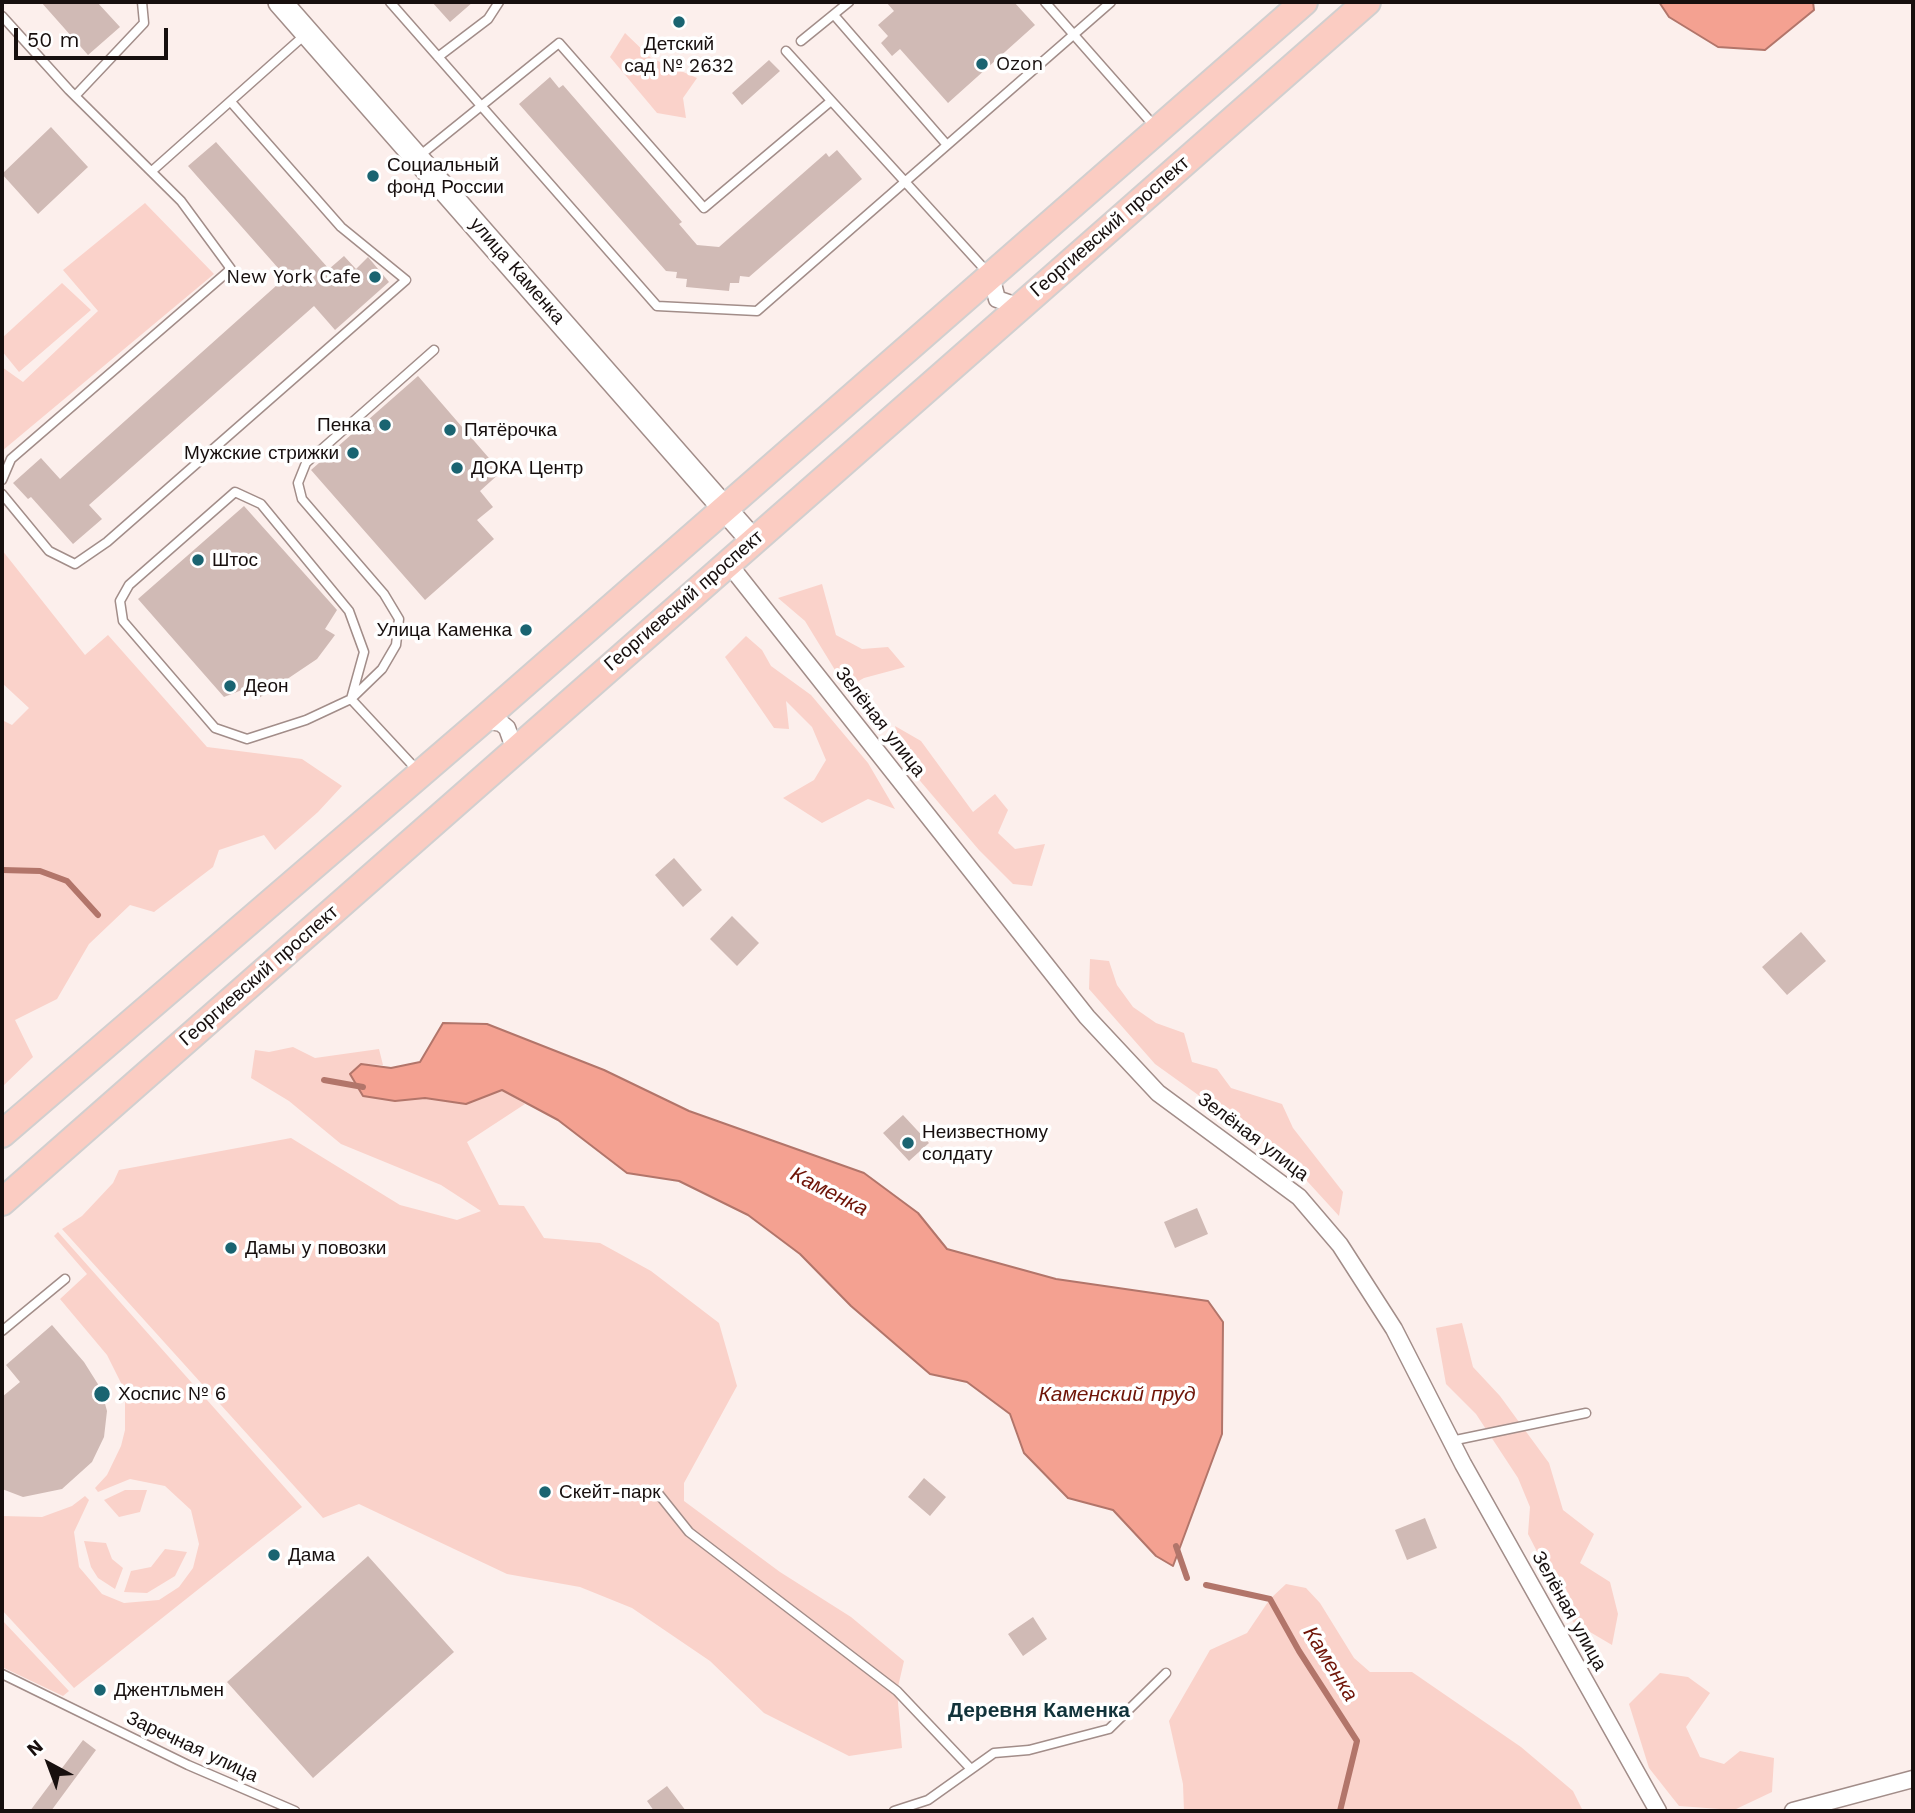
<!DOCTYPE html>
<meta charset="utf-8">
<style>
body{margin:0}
#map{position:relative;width:1915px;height:1813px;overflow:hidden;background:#fcefec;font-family:"Work Sans",sans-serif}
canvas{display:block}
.frame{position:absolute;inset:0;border:4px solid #170f0e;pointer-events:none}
.north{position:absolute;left:14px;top:1729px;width:70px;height:70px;-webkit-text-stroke:5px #fff;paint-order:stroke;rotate:319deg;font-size:19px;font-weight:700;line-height:28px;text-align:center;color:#170f0e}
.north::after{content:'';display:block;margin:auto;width:24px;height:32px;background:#170f0e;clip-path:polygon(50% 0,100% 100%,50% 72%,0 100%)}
.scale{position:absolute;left:14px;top:28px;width:154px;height:32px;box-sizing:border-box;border:4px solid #170f0e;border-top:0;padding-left:9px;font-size:21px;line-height:24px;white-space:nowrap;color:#170f0e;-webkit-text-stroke:5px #fff;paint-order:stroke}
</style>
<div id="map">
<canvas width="1915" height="1813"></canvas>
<div class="frame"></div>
<div class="north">N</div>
<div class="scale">50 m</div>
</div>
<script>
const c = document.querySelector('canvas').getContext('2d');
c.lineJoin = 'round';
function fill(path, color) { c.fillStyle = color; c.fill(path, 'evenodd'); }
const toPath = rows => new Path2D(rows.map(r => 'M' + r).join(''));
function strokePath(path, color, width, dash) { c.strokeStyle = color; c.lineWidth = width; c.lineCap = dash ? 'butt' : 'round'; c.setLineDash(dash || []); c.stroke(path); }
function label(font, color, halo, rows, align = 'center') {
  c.font = font + ' "Work Sans",sans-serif'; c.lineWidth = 7; c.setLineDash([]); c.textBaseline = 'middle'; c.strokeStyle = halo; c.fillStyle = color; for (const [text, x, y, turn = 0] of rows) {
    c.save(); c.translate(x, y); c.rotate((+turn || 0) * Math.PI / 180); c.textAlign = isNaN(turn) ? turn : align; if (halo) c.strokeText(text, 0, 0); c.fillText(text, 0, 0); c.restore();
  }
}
const green = toPath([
 [625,33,651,58,697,78,683,98,686,118,657,113,610,57],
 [145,203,214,274,2,451,2,367,23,382,98,311,63,270],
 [62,283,91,310,19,372,2,351,2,338],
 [2,550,85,655,108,635,207,747,302,759,342,786,318,812,275,850,264,835,219,850,213,867,154,912,130,905,89,944,57,999,15,1020,33,1057,2,1087,2,720,12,725,29,708,2,683],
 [822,584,836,635,862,649,888,647,905,667,864,678,846,688,805,621,778,598],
 [746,636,762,650,771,666,811,695,868,763,895,809,868,799,822,823,783,798,814,780,826,760,812,727,786,701,789,729,774,728,725,657],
 [895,726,921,741,973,812,995,794,1008,810,998,833,1015,849,1045,844,1032,886,1013,884,979,850,904,762],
 [1090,959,1109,961,1117,985,1133,1007,1156,1023,1184,1033,1192,1062,1217,1069,1231,1088,1282,1104,1293,1128,1343,1192,1339,1216,1286,1158,1155,1064,1089,989],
 [293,1047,315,1058,379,1049,383,1065,361,1064,395,1101,425,1098,466,1104,502,1090,525,1104,467,1142,499,1205,524,1206,544,1238,600,1243,651,1271,719,1323,737,1386,684,1483,684,1501,780,1572,851,1617,904,1661,897,1691,902,1748,849,1756,764,1713,710,1661,632,1608,580,1587,507,1574,359,1504,323,1518,62,1229,82,1216,113,1183,119,1170,291,1138,400,1205,457,1220,481,1211,441,1185,341,1144,289,1101,251,1078,255,1050,269,1052],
 [58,1232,302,1507,74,1688,2,1610,2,1516,42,1517,72,1506,85,1496,89,1500,74,1532,79,1567,102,1594,124,1603,159,1600,179,1587,193,1568,199,1544,191,1510,165,1486,130,1479,98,1492,95,1488,107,1475,121,1446,125,1430,125,1399,121,1383,107,1355,60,1299,87,1274,54,1236],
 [1462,1323,1473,1367,1500,1396,1549,1463,1563,1510,1594,1534,1580,1563,1610,1582,1618,1614,1612,1645,1573,1622,1528,1534,1530,1507,1518,1478,1476,1414,1446,1384,1436,1328],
 [125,1490,147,1490,140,1512,119,1517,104,1500],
 [84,1541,106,1543,112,1559,123,1568,115,1589,98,1578,91,1567],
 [165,1549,187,1552,175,1576,147,1593,124,1592,131,1571,151,1567],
 [1286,1584,1306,1588,1320,1603,1354,1658,1370,1672,1412,1672,1521,1747,1573,1791,1583,1811,1184,1811,1183,1784,1169,1721,1210,1650,1247,1633,1270,1599],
 [2,1620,69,1691,63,1696,2,1667],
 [1660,1673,1688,1677,1710,1693,1686,1727,1700,1757,1724,1764,1740,1751,1774,1758,1772,1792,1734,1810,1679,1806,1649,1768,1629,1704]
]);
const water = toPath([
 [1659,2,1813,2,1814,10,1765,50,1718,47,1669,17,1659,2],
 [443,1023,487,1024,604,1070,689,1111,864,1173,918,1213,947,1249,1056,1279,1208,1301,1223,1322,1222,1434,1173,1566,1156,1556,1113,1510,1068,1498,1024,1453,1010,1414,967,1382,930,1374,851,1306,800,1254,748,1215,679,1181,627,1173,558,1120,502,1090,466,1104,425,1098,395,1101,363,1096,350,1074,361,1064,391,1068,420,1062,443,1023]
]);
const stream = toPath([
 [2,870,40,871,67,881,98,915],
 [324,1080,363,1087],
 [1176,1546,1187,1578],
 [1206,1585,1270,1599,1299,1651,1357,1741,1340,1811]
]);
const building = toPath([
 [41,2,97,2,120,27,88,55],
 [432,2,473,2,450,22],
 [886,2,1014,2,1035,25,948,103,900,49,892,56,881,43,888,36,878,25,894,11],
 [769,60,780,71,742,105,732,93],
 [550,77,559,88,563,85,682,222,679,224,697,245,719,247,826,153,829,157,837,150,862,179,749,277,740,276,739,283,730,283,729,291,686,287,687,279,676,278,677,272,666,271,519,104],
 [51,127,88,167,38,214,2,174],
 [216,142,329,269,344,256,356,269,368,257,389,282,335,330,314,306,89,505,102,519,73,544,31,497,28,499,13,483,41,458,60,479,286,277,188,166],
 [418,376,501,472,480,491,493,507,477,520,494,539,425,600,311,470],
 [244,506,337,610,325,629,335,635,317,659,256,700,247,688,224,697,138,599],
 [674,858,702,890,683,907,655,875],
 [732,916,759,943,737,966,710,939],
 [1801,932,1826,961,1787,995,1762,967],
 [903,1115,929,1143,909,1161,883,1133],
 [1197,1208,1208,1234,1175,1248,1164,1222],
 [52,1325,84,1362,101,1389,107,1411,104,1437,92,1462,62,1489,23,1497,2,1489,2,1397,20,1382,6,1365],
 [924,1478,946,1497,930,1516,908,1497],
 [1425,1518,1437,1548,1407,1560,1395,1530],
 [368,1556,454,1652,313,1778,227,1682],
 [1033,1617,1047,1639,1023,1656,1008,1634],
 [83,1740,96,1750,51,1811,30,1811],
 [667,1786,686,1811,654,1811,647,1801]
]);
const lane = toPath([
 [390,2,657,306,757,311,1111,2],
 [1045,2,1156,128],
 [834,15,947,145],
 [2,16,69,90,181,201,231,269,11,459,2,480],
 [801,41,849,2],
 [786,51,989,274],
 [438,57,488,19,499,2],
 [76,95,144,23,142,2],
 [418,157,559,43,704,208,831,101],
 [152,171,307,33],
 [2,494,49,551,75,564,107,542,406,280,341,227,231,102],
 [417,770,351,699,364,652,349,611,261,504,235,492,129,585,120,601,123,621,215,728,247,739,306,720,351,699,382,669,396,645,399,619,384,594,302,499,298,483,306,463,434,350],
 [2,1331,65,1279],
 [1451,1441,1586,1413],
 [657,1492,689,1532,897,1691,971,1769],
 [2,1674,188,1765,295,1811],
 [894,1811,928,1800,994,1753,1029,1750,1109,1729,1166,1673]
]);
const street = toPath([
 [991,276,997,299,1020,307],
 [728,563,1087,1017,1158,1093,1299,1197,1340,1245,1394,1329,1463,1464,1658,1811],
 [483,720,501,723,507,728,513,745,510,754],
 [1793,1811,1913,1779]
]);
const secondary = toPath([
 [280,2,753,541]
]);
const primary = toPath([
 [2,1134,483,720,1304,2],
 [2,1202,1367,2]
]);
const markers = [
 [679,22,7,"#1a6471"],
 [982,64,7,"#1a6471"],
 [373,176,7,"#1a6471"],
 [375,277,7,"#1a6471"],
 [385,425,7,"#1a6471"],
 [450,430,7,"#1a6471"],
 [353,453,7,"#1a6471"],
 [457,468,7,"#1a6471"],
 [198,560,7,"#1a6471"],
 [526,630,7,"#1a6471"],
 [230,686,7,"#1a6471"],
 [908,1143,7,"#1a6471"],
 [231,1248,7,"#1a6471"],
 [102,1394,9,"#1a6471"],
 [545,1492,7,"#1a6471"],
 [274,1555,7,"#1a6471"],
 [100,1690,7,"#1a6471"]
];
const poiNames = [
 ["Детский",679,44,"center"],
 ["сад № 2632",679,66,"center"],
 ["Ozon",996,64],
 ["Социальный",387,165],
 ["фонд России",387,187],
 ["New York Cafe",361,277,"right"],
 ["Пенка",371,425,"right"],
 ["Пятёрочка",464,430],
 ["Мужские стрижки",339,453,"right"],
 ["ДОКА Центр",471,468],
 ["Штос",212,560],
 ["Улица Каменка",512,630,"right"],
 ["Деон",244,686],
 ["Неизвестному",922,1132],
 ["солдату",922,1154],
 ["Дамы у повозки",245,1248],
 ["Хоспис № 6",118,1394],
 ["Скейт-парк",559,1492],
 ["Дама",288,1555],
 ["Джентльмен",114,1690]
];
const streetNames = [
 ["Георгиевский проспект",1110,227,-41],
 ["улица Каменка",517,271,49],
 ["Георгиевский проспект",684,601,-41],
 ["Зелёная улица",880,722,52],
 ["Георгиевский проспект",259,976,-41],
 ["Зелёная улица",1253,1137,37],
 ["Зелёная улица",1569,1611,61],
 ["Заречная улица",192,1747,25]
];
const waterNames = [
 ["Каменка",829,1192,27],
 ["Каменский пруд",1117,1395],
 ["Каменка",1330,1664,58]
];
const neighbourhoodNames = [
 ["Деревня Каменка",1039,1711]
];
fill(green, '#fad2ca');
fill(water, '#f4a191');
strokePath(water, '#b2756a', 2);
strokePath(stream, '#b2756a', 6);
fill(building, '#d0bab5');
strokePath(lane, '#a28d89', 11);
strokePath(street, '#a28d89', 19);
strokePath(secondary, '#a28d89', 26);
strokePath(primary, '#d1cfcf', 30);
strokePath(lane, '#fff', 8);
strokePath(street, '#fff', 16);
strokePath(secondary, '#fff', 23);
strokePath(primary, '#fbccc2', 26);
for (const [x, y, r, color] of markers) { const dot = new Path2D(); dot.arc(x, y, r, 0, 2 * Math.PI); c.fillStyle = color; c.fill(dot); strokePath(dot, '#fff', 2.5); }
label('19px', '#170f0e', '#fff', poiNames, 'left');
label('19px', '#170f0e', '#fff', streetNames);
label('italic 21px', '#6f1407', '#fff', waterNames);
label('bold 21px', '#12333a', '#fff', neighbourhoodNames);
</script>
